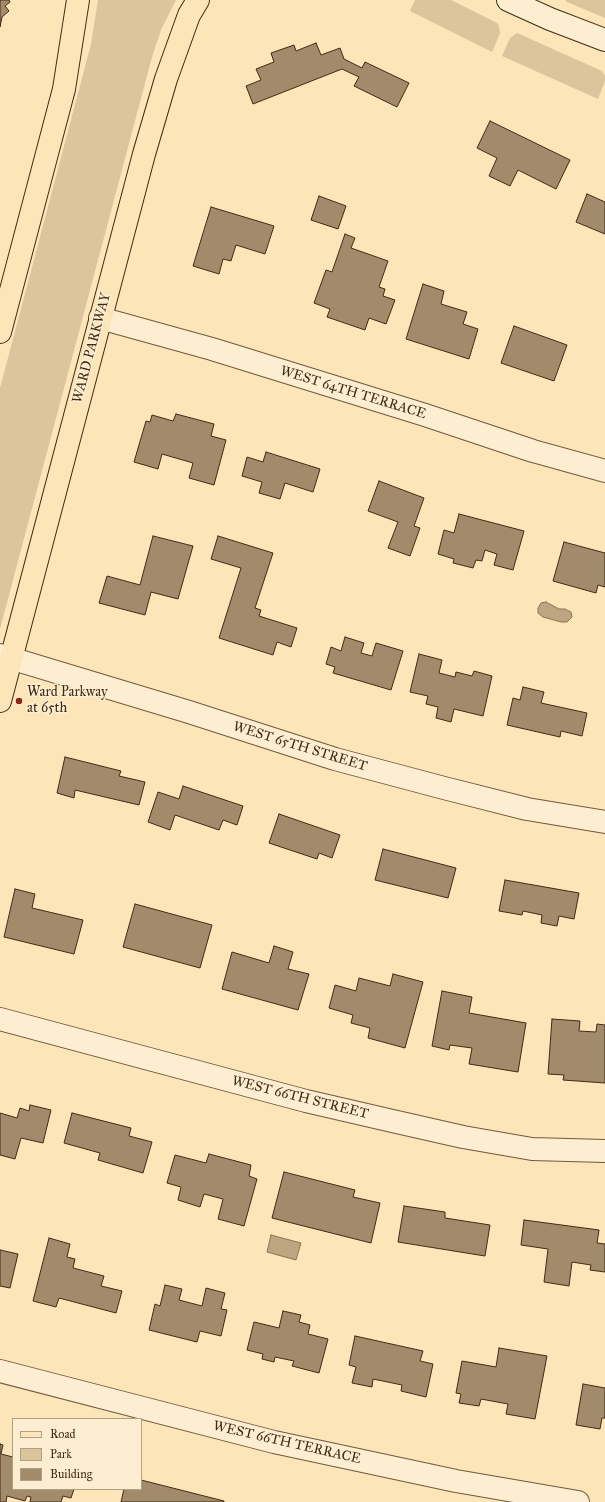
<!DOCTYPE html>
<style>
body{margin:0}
#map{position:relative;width:605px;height:1502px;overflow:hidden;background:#fce5b9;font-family:"IM FELL Great Primer",serif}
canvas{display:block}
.legend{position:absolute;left:12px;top:1418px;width:130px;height:72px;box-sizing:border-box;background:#fdeed2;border:1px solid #b2a086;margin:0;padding:5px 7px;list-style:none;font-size:12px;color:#412a14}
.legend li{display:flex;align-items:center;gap:8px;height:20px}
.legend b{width:20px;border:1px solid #b2a086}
</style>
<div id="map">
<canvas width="605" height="1502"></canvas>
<ul class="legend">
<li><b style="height:5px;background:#fce5b9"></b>Road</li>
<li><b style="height:11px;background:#dcc59d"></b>Park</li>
<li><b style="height:11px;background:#a28b6a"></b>Building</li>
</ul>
</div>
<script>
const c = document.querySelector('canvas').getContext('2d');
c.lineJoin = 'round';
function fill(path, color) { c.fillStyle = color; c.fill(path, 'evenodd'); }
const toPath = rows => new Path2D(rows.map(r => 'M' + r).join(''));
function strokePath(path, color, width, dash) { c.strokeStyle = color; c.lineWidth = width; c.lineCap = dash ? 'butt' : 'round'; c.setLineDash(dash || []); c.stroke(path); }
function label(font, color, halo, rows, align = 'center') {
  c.font = font + ' "IM FELL Great Primer",serif'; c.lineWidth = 3; c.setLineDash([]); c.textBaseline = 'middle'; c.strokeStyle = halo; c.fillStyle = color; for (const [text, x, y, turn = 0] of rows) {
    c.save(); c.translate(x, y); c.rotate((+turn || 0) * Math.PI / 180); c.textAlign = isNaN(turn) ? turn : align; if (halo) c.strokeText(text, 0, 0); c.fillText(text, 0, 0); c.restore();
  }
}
const green = toPath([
 [98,0,176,0,161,30,152,57,0,629,0,388,91,44],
 [415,0,451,0,497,23,499,26,500,33,492,52,410,11],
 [565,0,605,0,605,18,567,2],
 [517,33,602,71,605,76,605,81,598,99,502,56,510,38]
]);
const water = toPath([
 [546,602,559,609,565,609,571,612,572,617,567,622,561,622,543,617,538,613,538,608,541,603,546,602],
 [271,1235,301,1243,296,1260,267,1252,271,1235]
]);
const building = toPath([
 [0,0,9,0,10,2,5,6,9,11,2,17,0,27,0,0],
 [316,43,321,55,340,48,344,59,362,68,365,62,409,83,397,107,354,86,359,77,342,69,253,104,246,86,261,80,256,69,274,62,271,53,294,45,296,51,316,43],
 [490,121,570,160,556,189,518,170,510,186,489,176,497,158,477,148,490,121],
 [587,194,605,202,605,234,576,222,587,194],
 [319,196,346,206,338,229,311,220,319,196],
 [211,207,274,226,265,254,236,245,231,261,223,259,219,274,193,266,211,207],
 [345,234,355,238,351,248,388,261,379,287,385,289,383,296,395,300,386,324,369,318,365,330,327,317,330,309,314,303,326,270,332,272,345,234],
 [423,284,444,291,441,304,467,312,463,324,478,329,469,359,406,339,423,284],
 [514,326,567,345,554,381,501,363,514,326],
 [176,414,214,424,211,436,226,440,214,485,189,478,193,463,162,454,158,469,134,462,146,421,150,422,152,415,173,421,176,414],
 [266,452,320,469,313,492,285,483,280,499,259,493,262,482,242,476,247,457,263,462,266,452],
 [379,481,424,498,414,526,420,528,410,556,388,548,398,522,368,511,379,481],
 [459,514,524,531,513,570,494,565,497,554,485,550,482,561,476,560,473,568,453,563,454,559,438,554,444,530,454,533,459,514],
 [153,536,193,546,178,599,151,592,145,615,99,603,107,576,140,585,153,536],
 [218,536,273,553,255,608,261,610,259,616,297,628,291,647,277,642,273,655,219,638,241,568,211,559,218,536],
 [564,542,605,553,605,587,598,585,596,593,553,581,564,542],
 [345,637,364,643,361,653,372,656,376,643,403,651,391,690,333,673,335,667,326,664,331,647,341,651,345,637],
 [419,654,442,660,439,673,455,677,456,672,472,676,474,671,492,676,483,716,454,709,451,722,436,718,438,707,426,704,428,696,410,692,419,654],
 [523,687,544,692,541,703,587,713,582,736,561,731,560,737,507,725,513,698,520,700,523,687],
 [65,757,121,771,119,776,145,782,139,805,75,790,74,798,57,793,65,757],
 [183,786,243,806,237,825,223,820,219,830,175,815,170,830,148,822,158,792,179,799,183,786],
 [279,814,340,835,332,858,319,853,317,859,269,843,279,814],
 [383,849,456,868,448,898,375,880,383,849],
 [505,880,579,893,574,919,559,916,557,926,541,923,542,915,523,911,522,915,499,911,505,880],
 [15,889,35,894,32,908,83,920,74,954,4,937,15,889],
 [135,904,212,925,200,968,123,947,135,904],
 [274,946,293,952,288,969,309,974,298,1010,222,989,232,952,269,963,274,946],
 [393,974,423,982,405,1048,368,1038,370,1028,351,1023,353,1015,329,1008,335,985,356,991,359,978,390,986,393,974],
 [442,991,472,997,469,1013,526,1023,518,1072,469,1064,472,1048,450,1045,449,1050,432,1046,442,991],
 [552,1019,580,1021,579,1031,596,1032,597,1024,605,1025,605,1083,563,1080,564,1075,548,1074,552,1019],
 [30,1105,51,1110,43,1143,21,1138,15,1159,0,1155,0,1113,17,1118,20,1108,29,1111,30,1105],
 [72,1113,131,1128,129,1136,152,1142,143,1173,98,1160,100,1153,64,1143,72,1113],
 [209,1154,251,1165,249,1176,257,1179,244,1226,218,1219,223,1199,204,1194,200,1207,178,1200,181,1187,167,1183,175,1155,206,1163,209,1154],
 [284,1172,355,1190,353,1197,380,1203,371,1243,272,1218,284,1172],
 [404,1206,445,1212,445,1218,490,1225,485,1256,398,1242,404,1206],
 [524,1220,599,1230,597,1243,605,1244,605,1272,590,1270,591,1265,572,1262,569,1286,544,1282,548,1249,521,1245,524,1220],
 [49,1238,70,1244,67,1257,75,1259,73,1268,104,1276,101,1286,122,1291,116,1313,59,1298,56,1307,33,1301,49,1238],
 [0,1250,18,1254,10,1288,0,1286,0,1250],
 [165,1285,182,1289,179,1300,202,1306,206,1288,225,1293,221,1309,227,1310,221,1336,200,1331,197,1342,149,1330,155,1304,160,1306,165,1285],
 [283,1311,301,1315,299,1322,310,1325,308,1334,328,1339,319,1373,292,1366,294,1361,275,1357,274,1362,262,1359,263,1354,247,1350,254,1322,279,1328,283,1311],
 [355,1336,423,1351,420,1361,433,1364,426,1397,401,1391,402,1385,373,1379,372,1387,352,1383,356,1367,349,1365,355,1336],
 [499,1348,547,1356,535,1419,506,1414,508,1404,481,1399,479,1406,459,1403,461,1394,456,1393,462,1361,496,1367,499,1348],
 [583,1384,605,1388,605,1418,602,1418,600,1429,576,1425,583,1384],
 [0,1444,3,1445,1,1454,13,1457,13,1489,74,1489,71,1498,63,1496,61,1502,30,1502,31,1497,27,1496,25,1501,7,1496,6,1502,0,1502,0,1444],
 [141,1480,224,1501,224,1502,121,1502,124,1489,141,1489,141,1480]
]);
const minor = toPath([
 [100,318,212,349,425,415,533,451,605,471],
 [0,655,189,712,335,759,444,788,527,809,605,822],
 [0,1019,306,1101,388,1120,463,1137,532,1149,605,1151],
 [0,1371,274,1442,456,1481,578,1502]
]);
const secondary = toPath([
 [508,0,550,19,605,40]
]);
const primary = toPath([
 [0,332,64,89,78,0],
 [0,701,144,154,166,79,189,15,198,0]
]);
const markers = [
 [19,701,4,"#8f2418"]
];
const streetNames = [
 ["WARD PARKWAY",92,348,-75],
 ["WEST 64TH TERRACE",353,393,17],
 ["WEST 65TH STREET",300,747,17],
 ["WEST 66TH STREET",300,1098,14],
 ["WEST 66TH TERRACE",287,1443,13]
];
const poiNames = [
 ["Ward Parkway",27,693],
 ["at 65th",27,709]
];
fill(green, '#dcc59d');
fill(water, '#bca581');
strokePath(water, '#8b7455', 1);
fill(building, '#a28b6a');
strokePath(building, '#412a14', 1);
strokePath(minor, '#70593d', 24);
strokePath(secondary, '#412a14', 24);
strokePath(primary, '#412a14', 24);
strokePath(minor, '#fdeed2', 22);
strokePath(secondary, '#fdeed2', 22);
strokePath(primary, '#fce5b9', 22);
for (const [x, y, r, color] of markers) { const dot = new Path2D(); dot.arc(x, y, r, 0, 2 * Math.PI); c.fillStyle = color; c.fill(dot); strokePath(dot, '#fdeed2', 1.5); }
label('14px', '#412a14', '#fdeed2', streetNames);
label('14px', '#412a14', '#fdeed2', poiNames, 'left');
</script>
